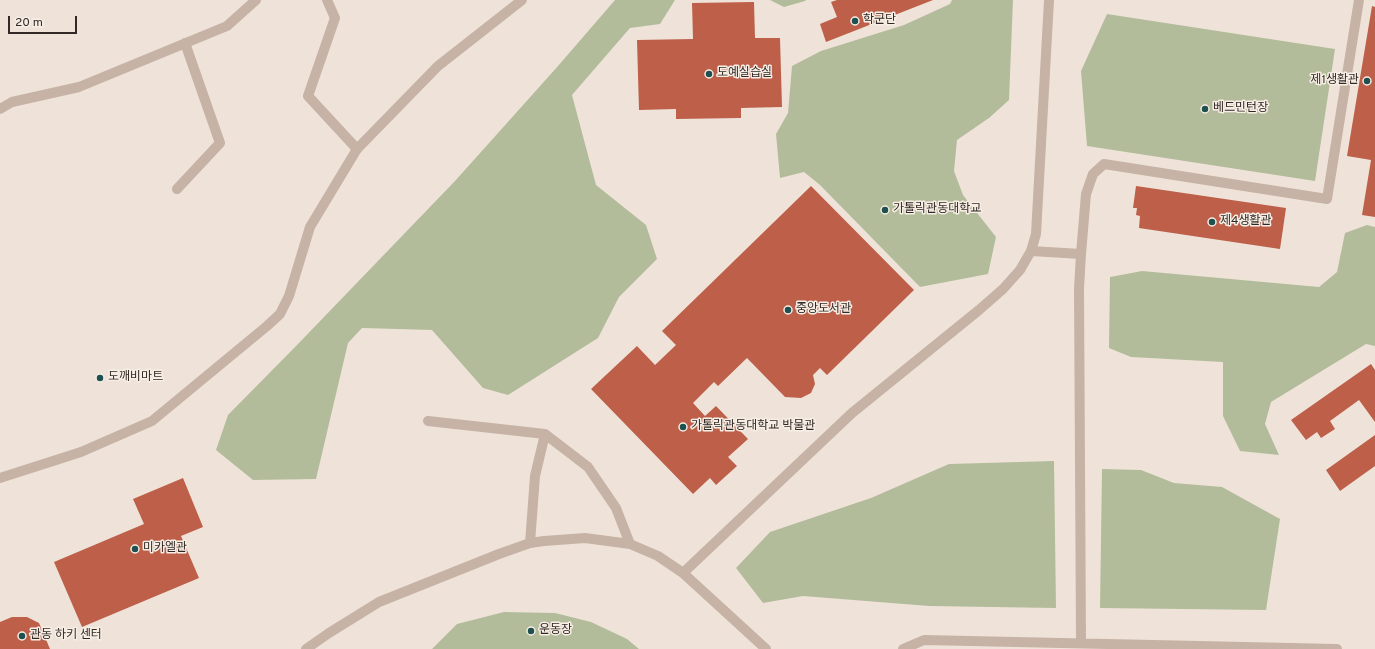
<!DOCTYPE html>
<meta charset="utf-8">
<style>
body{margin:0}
#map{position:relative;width:1375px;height:649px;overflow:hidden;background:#efe3d9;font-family:Overpass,sans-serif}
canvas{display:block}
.scale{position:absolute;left:8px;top:16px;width:69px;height:18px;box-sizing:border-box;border:2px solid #322926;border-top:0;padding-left:5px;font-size:12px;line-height:14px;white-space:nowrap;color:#322926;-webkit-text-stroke:3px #f7eee5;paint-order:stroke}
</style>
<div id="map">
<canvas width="1375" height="649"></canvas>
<div class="scale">20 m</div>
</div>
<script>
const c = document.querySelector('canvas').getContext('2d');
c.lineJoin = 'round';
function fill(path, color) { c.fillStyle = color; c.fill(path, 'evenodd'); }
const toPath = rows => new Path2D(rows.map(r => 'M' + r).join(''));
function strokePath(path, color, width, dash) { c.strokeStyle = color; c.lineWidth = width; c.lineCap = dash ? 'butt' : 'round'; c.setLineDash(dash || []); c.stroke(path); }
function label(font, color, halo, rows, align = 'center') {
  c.font = font + ' Overpass,"Noto Sans KR",sans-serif'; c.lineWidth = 3; c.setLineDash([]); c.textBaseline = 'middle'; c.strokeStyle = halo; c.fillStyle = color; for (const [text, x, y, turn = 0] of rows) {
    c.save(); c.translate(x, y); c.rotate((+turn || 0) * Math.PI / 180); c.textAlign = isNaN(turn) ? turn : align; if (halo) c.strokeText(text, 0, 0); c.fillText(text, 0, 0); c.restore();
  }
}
const green = toPath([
 [615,0,675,0,660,24,630,28,572,95,596,185,646,225,657,259,619,297,598,338,508,395,483,388,432,330,362,328,348,343,316,479,253,480,216,450,228,415,297,345,455,181,558,66],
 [770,0,806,0,805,1,784,7],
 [952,0,1013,0,1009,100,989,118,957,140,954,171,963,195,996,237,988,274,920,287,820,185,804,172,780,178,776,134,788,113,792,66,821,51,904,25,950,4],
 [1107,14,1335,49,1315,181,1087,146,1081,71],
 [1367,225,1375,227,1375,346,1366,344,1271,402,1265,424,1279,455,1240,451,1223,416,1223,362,1131,357,1109,348,1110,277,1142,271,1319,287,1337,272,1345,233],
 [1054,461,1056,608,929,606,803,596,763,603,736,568,770,532,871,498,949,464],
 [1102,469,1141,470,1174,483,1222,487,1280,519,1266,610,1100,608],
 [504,612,555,613,591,622,627,639,639,649,432,649,457,624]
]);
const building = toPath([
 [837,0,933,0,826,42,820,24,837,17,831,2],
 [754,2,755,38,780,38,782,107,741,108,741,118,676,119,676,109,639,110,637,40,693,39,692,3],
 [1372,6,1375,7,1375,217,1362,215,1371,160,1347,156],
 [811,186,914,290,827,375,820,368,813,375,815,384,811,393,801,398,785,397,747,358,718,386,714,382,693,403,705,416,716,406,748,439,728,457,737,466,716,485,710,478,693,494,591,389,637,346,655,365,676,345,662,331],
 [1136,186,1286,208,1280,249,1139,228,1140,216,1136,215,1137,208,1133,208],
 [1371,364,1375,370,1375,422,1359,400,1330,421,1335,429,1321,438,1317,432,1306,440,1291,420],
 [1375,435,1375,466,1340,491,1326,470],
 [183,478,203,527,181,536,199,578,82,627,54,562,144,524,133,499],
 [12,617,27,617,39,623,50,649,0,649,0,622]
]);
const lane = toPath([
 [327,0,335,18,308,96,357,149],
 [0,109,12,102,79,87,227,26,256,0],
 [177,189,220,143,185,43],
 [1031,251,1081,254,1086,194,1093,174,1104,164,1327,199,1359,0],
 [1081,254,1079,289,1081,643],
 [428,421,545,434],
 [530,543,535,476,545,434,588,467,616,508,630,544],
 [683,573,852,413,979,310,1003,289,1020,270,1031,251,1036,234,1049,0],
 [306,649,329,633,379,602,499,554,530,543,544,541,585,538,630,544,658,556,683,573,766,649],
 [903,649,924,640,1337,649]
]);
const street = toPath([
 [0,478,81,452,152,421,267,326,280,314,289,296,310,227,357,149,438,66,522,0]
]);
const markers = [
 [855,21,4,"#1f5050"],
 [709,74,4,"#1f5050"],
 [1367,81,4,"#1f5050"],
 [1205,109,4,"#1f5050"],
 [885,210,4,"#1f5050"],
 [1212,222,4,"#1f5050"],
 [788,310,4,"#1f5050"],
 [100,378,4,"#1f5050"],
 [683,427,4,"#1f5050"],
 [135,549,4,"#1f5050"],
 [531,631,4,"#1f5050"],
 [22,636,4,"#1f5050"]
];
const poiNames = [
 ["학군단",863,21],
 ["도예실습실",717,74],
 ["제1생활관",1359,81,"right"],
 ["베드민턴장",1213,109],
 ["가톨릭관동대학교",893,210],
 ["제4생활관",1220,222],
 ["중앙도서관",796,310],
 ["도깨비마트",108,378],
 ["가톨릭관동대학교 박물관",691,427],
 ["미카엘관",143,549],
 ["운동장",539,631],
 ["관동 하키 센터",30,636]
];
fill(green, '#b3bc9a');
fill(building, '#bd5f49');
strokePath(lane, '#c6b3a6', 10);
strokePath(street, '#c6b3a6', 10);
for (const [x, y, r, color] of markers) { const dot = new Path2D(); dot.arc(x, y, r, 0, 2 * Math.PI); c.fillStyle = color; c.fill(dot); strokePath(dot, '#f7eee5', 1.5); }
label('12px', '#322926', '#f7eee5', poiNames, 'left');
</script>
